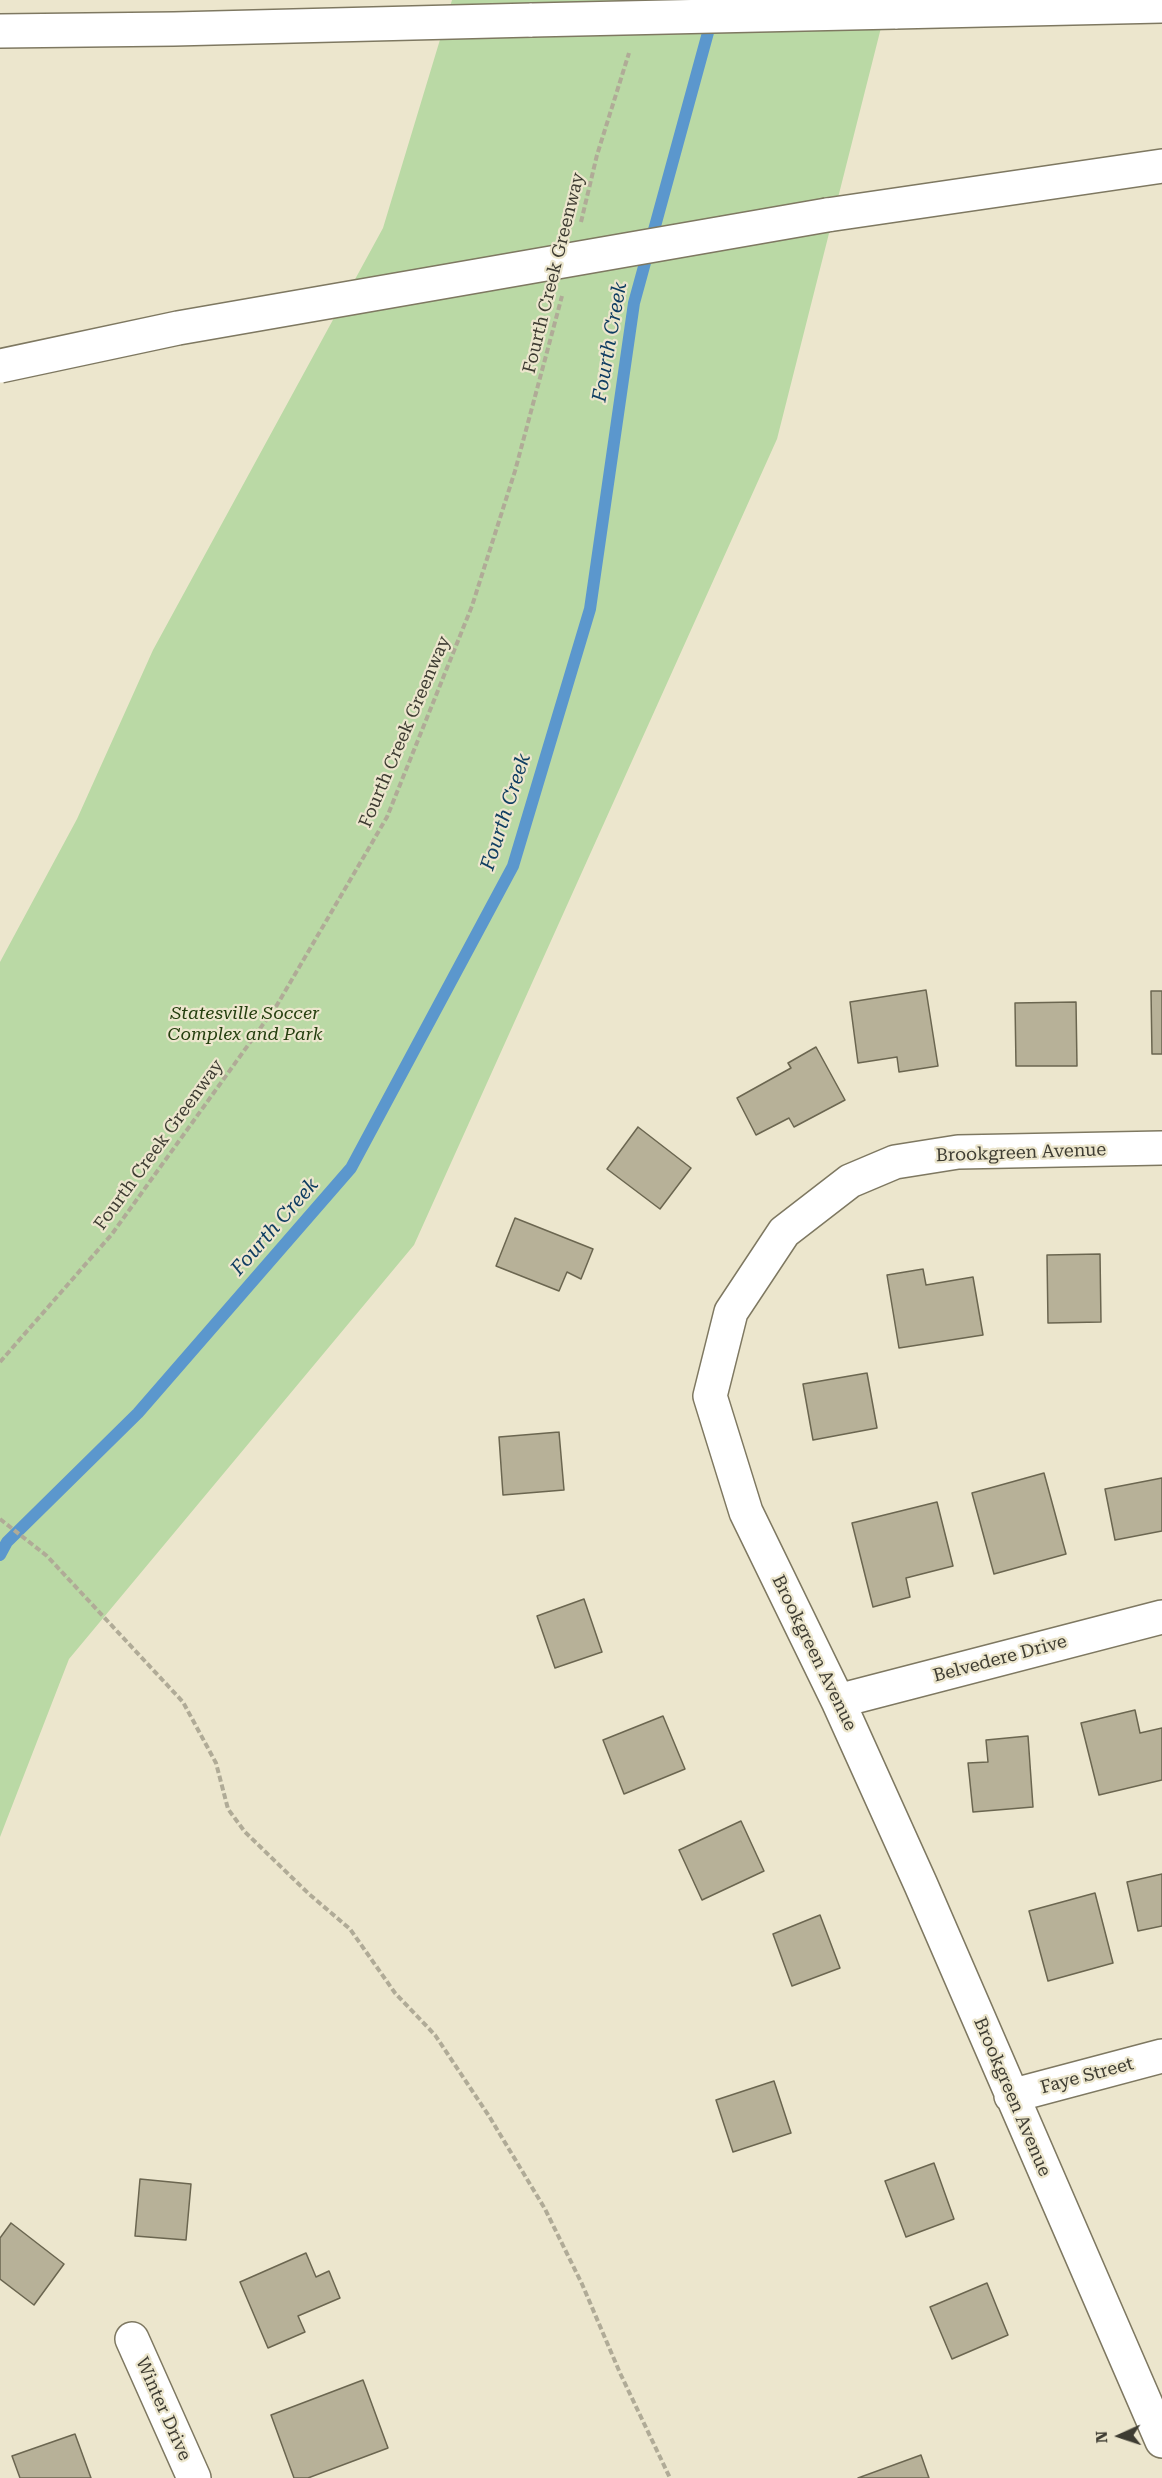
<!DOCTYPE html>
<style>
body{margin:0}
#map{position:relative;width:1162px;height:2478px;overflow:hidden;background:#ece6cd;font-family:"Roboto Serif",serif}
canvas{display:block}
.north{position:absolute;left:1090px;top:2406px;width:60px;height:60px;-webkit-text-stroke:4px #ece6cd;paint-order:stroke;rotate:267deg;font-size:16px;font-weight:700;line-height:24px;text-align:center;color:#3e3c32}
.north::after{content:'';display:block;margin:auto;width:21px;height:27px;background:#3e3c32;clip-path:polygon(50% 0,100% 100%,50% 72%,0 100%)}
</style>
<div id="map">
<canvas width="1162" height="2478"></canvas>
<div class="north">N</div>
</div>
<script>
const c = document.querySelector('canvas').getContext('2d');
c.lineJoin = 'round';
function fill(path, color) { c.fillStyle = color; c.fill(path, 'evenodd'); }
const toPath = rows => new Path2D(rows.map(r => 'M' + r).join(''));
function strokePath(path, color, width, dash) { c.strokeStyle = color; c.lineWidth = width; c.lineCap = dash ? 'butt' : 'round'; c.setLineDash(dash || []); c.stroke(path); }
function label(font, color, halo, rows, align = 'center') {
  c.font = font + ' "Roboto Serif",serif'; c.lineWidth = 4.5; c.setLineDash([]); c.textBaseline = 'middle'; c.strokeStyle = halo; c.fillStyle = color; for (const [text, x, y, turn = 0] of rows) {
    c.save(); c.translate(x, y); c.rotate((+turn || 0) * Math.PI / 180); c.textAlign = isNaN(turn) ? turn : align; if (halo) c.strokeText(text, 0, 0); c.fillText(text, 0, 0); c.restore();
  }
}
const green = toPath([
 [452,0,888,0,777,439,414,1245,69,1659,0,1837,0,962,77,819,153,650,383,228]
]);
const stream = toPath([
 [0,1555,7,1542,138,1413,351,1168,513,866,590,609,634,303,712,18]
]);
const building = toPath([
 [926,990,938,1066,899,1072,897,1057,858,1063,850,1002,926,990],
 [1151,991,1162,991,1162,1054,1152,1054,1151,991],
 [1076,1002,1077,1066,1016,1066,1015,1003,1076,1002],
 [816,1047,845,1100,794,1127,789,1118,756,1135,737,1098,791,1068,788,1063,816,1047],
 [638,1127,691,1168,660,1209,607,1169,638,1127],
 [515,1218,593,1249,581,1279,567,1272,559,1291,496,1266,515,1218],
 [1100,1254,1101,1322,1048,1323,1047,1255,1100,1254],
 [923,1269,926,1285,973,1277,983,1335,899,1348,887,1275,923,1269],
 [867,1373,877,1428,813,1440,803,1384,867,1373],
 [559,1432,564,1490,503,1495,499,1437,559,1432],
 [1044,1473,1066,1554,994,1574,972,1493,1044,1473],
 [1162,1478,1162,1531,1115,1540,1105,1489,1162,1478],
 [937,1502,953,1566,906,1578,910,1597,873,1607,852,1523,937,1502],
 [584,1599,602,1652,555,1668,537,1616,584,1599],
 [1135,1710,1140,1733,1162,1728,1162,1780,1099,1795,1081,1723,1135,1710],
 [663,1716,685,1769,624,1794,603,1740,663,1716],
 [1028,1736,1033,1807,973,1812,968,1763,988,1762,986,1740,1028,1736],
 [741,1821,764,1871,702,1900,679,1850,741,1821],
 [1162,1874,1162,1926,1138,1931,1127,1882,1162,1874],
 [1095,1893,1113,1963,1048,1981,1029,1911,1095,1893],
 [820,1915,840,1968,792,1986,773,1934,820,1915],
 [774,2081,791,2133,733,2152,716,2100,774,2081],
 [934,2163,954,2219,906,2237,885,2181,934,2163],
 [140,2179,191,2184,186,2240,135,2236,140,2179],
 [11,2223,64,2264,34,2305,0,2279,0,2238,11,2223],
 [306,2253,316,2277,329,2271,340,2298,298,2316,305,2332,268,2348,240,2282,306,2253],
 [987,2283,1008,2335,952,2359,930,2307,987,2283],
 [363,2380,388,2448,308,2478,294,2478,271,2415,363,2380],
 [75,2434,91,2478,20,2478,12,2456,75,2434],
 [921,2455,929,2478,858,2478,921,2455]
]);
const path = toPath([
 [581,222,597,155,629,53],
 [0,1362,112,1234,277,1005,387,817,472,606,515,471,562,296],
 [0,1519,47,1556,183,1702,216,1763,228,1809,245,1832,309,1894,350,1929,395,1993,435,2035,489,2116,545,2209,582,2284,620,2373,670,2478]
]);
const minor = toPath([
 [1162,1148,958,1152,895,1162,850,1181,784,1232,731,1312,710,1396,746,1512,838,1701,921,1885,1162,2441],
 [838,1701,1162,1617],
 [1011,2096,1162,2056],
 [132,2339,194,2478]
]);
const highway = toPath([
 [895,12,1162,6],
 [0,31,174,29,532,20],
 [827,215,1162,166]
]);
const highwayBridge = toPath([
 [532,20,895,12],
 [0,366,178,328,827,215]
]);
const streetNames = [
 ["Fourth Creek Greenway",554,273,-76],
 ["Fourth Creek Greenway",405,732,-67],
 ["Fourth Creek Greenway",159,1145,-54],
 ["Brookgreen Avenue",1021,1153,-2],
 ["Brookgreen Avenue",814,1653,64],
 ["Belvedere Drive",1000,1659,-15],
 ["Faye Street",1087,2076,-15],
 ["Brookgreen Avenue",1012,2097,67],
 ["Winter Drive",163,2409,66]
];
const parkNames = [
 ["Statesville Soccer",245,1014],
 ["Complex and Park",245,1035]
];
const waterNames = [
 ["Fourth Creek",610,342,-80],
 ["Fourth Creek",506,812,-72],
 ["Fourth Creek",275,1227,-49]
];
fill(green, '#bad9a5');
strokePath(stream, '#5b97cd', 12);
fill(building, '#b7b198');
strokePath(building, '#6b6650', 1.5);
strokePath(minor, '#7e7861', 36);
strokePath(highway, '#7e7861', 36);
strokePath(path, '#b0ab97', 4, [6, 3]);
strokePath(minor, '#fff', 33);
strokePath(highway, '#fff', 33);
strokePath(highwayBridge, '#7e7861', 36, []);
strokePath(highwayBridge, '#fff', 33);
label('18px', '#3e3c32', '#ece6cd', streetNames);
label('italic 18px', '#253f0f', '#ece6cd', parkNames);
label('italic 20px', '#0f3d61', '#ece6cd', waterNames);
</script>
